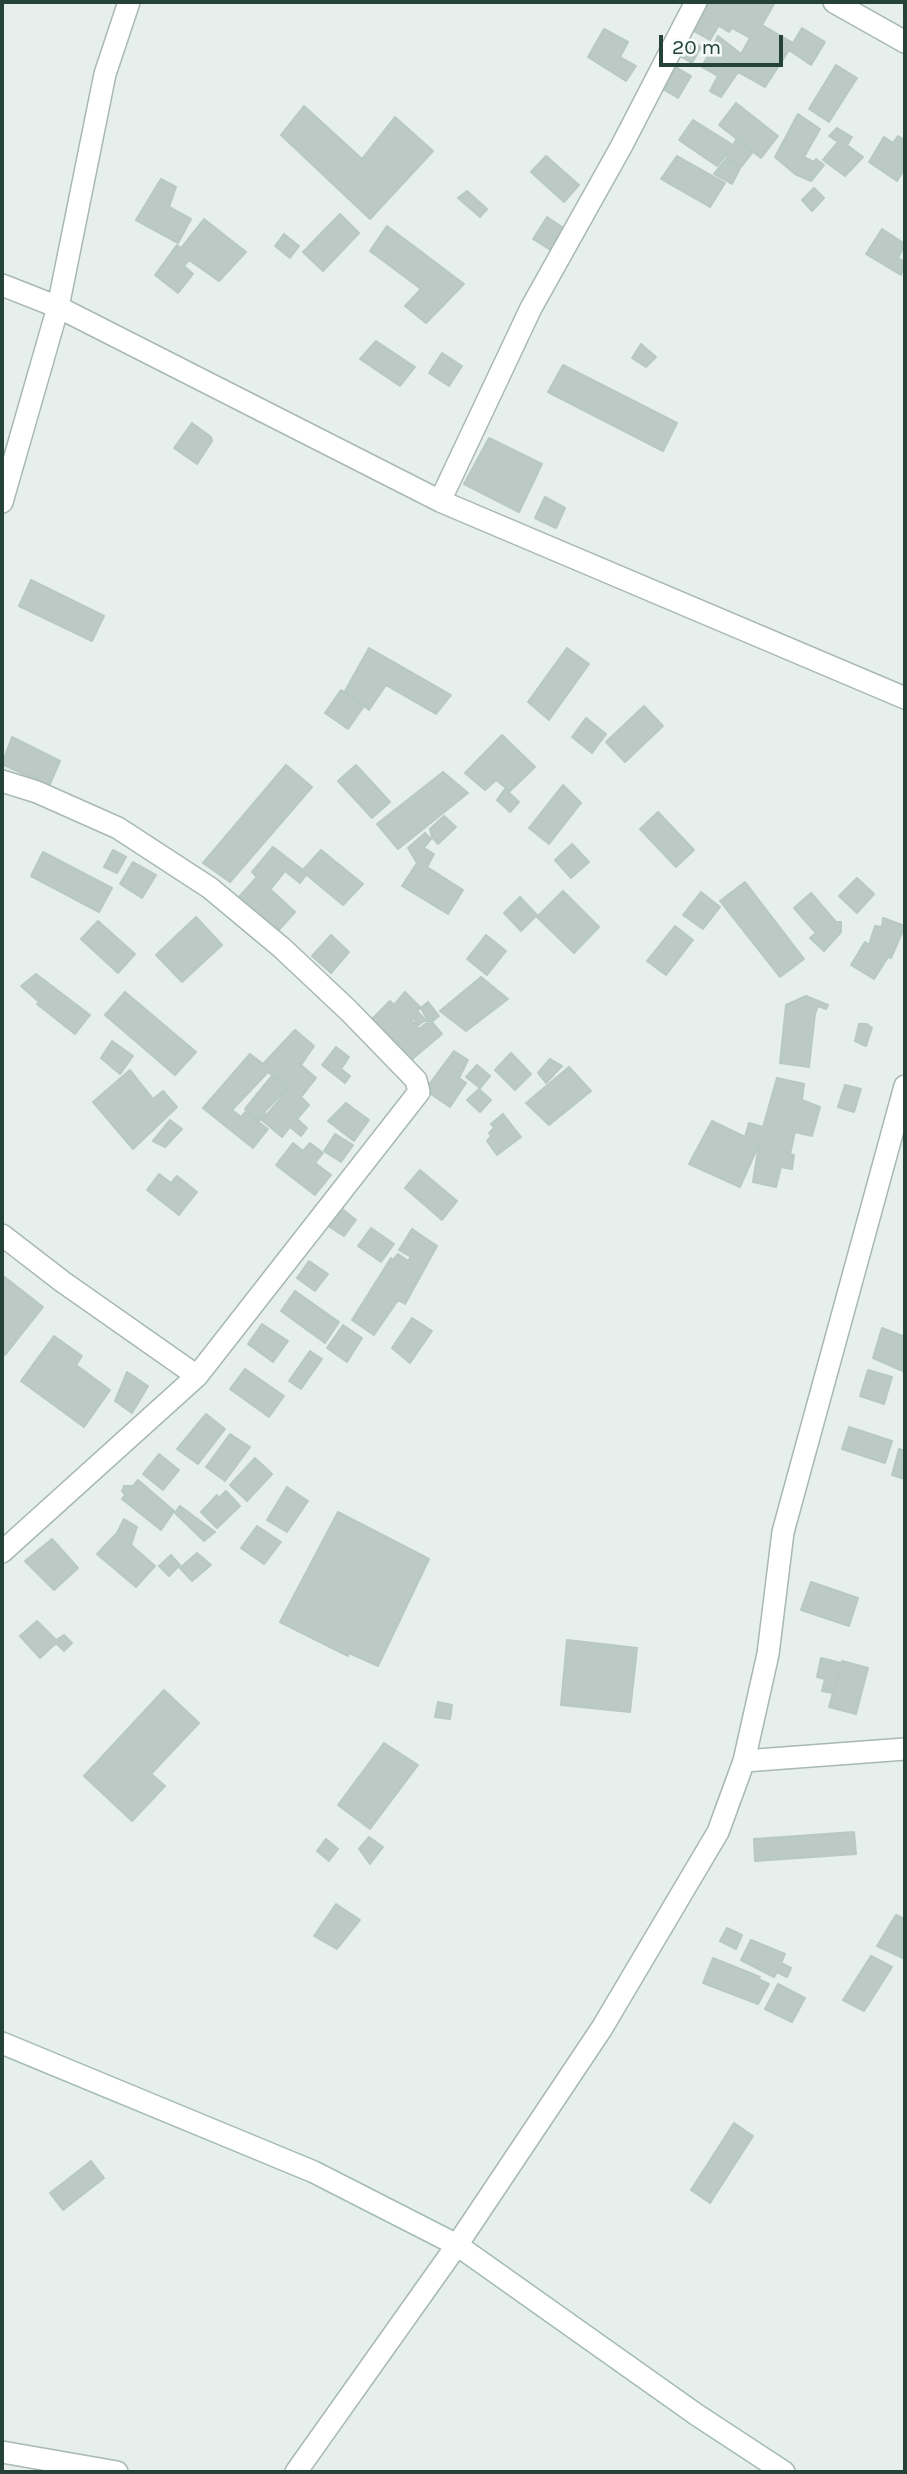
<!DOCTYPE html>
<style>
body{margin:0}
#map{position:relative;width:907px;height:2474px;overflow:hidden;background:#e6efeb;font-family:Karla,sans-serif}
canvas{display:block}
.frame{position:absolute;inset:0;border:4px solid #24423a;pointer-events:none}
.scale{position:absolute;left:659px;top:35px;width:124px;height:32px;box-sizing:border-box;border:4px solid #24423a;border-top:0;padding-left:9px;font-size:21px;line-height:24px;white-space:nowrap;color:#24423a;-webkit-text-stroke:5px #f7fbf9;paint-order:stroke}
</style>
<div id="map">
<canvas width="907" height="2474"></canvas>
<div class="frame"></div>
<div class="scale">20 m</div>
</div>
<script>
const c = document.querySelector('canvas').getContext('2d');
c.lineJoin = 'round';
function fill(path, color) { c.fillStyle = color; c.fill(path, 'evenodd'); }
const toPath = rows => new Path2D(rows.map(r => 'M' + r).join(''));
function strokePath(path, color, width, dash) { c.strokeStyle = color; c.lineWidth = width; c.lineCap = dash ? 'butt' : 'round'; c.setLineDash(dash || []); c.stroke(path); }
const building = toPath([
 [708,2,775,2,762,25,793,43,802,28,825,42,811,65,789,50,765,87,738,72,721,97,710,91,718,76,702,67,718,36,741,54,750,38,732,28,729,32,700,14,708,2],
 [701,15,719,25,710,40,692,30,701,15],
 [604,29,628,42,620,57,636,66,626,81,588,57,604,29],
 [687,40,701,47,692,63,678,55,687,40],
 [836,65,857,78,829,122,809,109,836,65],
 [674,66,691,76,678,98,661,88,674,66],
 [736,103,778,136,761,158,719,125,736,103],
 [304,106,362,159,395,117,433,151,370,219,281,135,304,106],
 [798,114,820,129,804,157,814,162,816,159,824,165,811,181,795,174,775,157,798,114],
 [693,120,733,145,736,140,752,153,741,167,726,155,717,166,679,140,693,120],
 [837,128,852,137,847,145,863,157,845,176,823,160,838,142,829,136,837,128],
 [898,136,905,140,905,168,897,181,869,162,884,137,893,143,898,136],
 [546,156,579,185,564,202,531,172,546,156],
 [677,156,725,183,710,207,661,179,677,156],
 [727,158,740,168,732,184,714,174,727,158],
 [161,179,176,187,169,207,191,219,178,243,136,220,161,179],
 [814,188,824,198,812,211,802,200,814,188],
 [467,191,487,209,480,217,458,198,467,191],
 [340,214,359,233,323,271,303,252,340,214],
 [547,217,565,229,554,252,533,239,547,217],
 [204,219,246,252,219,281,189,260,184,266,193,274,178,293,155,275,177,245,181,248,204,219],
 [387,226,464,284,426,323,405,306,421,289,370,251,387,226],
 [882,229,905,244,898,258,905,262,901,275,866,254,882,229],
 [284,234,299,246,290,258,275,246,284,234],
 [376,341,415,367,400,386,360,359,376,341],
 [641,344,656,357,646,367,632,358,641,344],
 [442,353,462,366,449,386,429,373,442,353],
 [563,365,677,423,663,451,548,392,563,365],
 [192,423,211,437,212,441,197,464,174,448,192,423],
 [489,438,542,464,519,512,464,484,489,438],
 [545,497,565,508,556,528,535,518,545,497],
 [31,580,104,616,92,641,19,606,31,580],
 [369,648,451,695,436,714,386,685,369,710,345,691,369,648],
 [567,648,589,664,549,720,528,702,567,648],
 [341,690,364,706,348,729,325,713,341,690],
 [644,706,663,726,625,762,606,742,644,706],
 [586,718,606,734,592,753,572,737,586,718],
 [502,735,535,767,510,791,496,780,485,790,465,773,502,735],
 [12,737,60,761,49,786,2,764,12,737],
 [286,765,312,787,230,882,203,863,286,765],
 [356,765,390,802,372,818,338,781,356,765],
 [443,772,468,793,398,849,377,824,443,772],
 [563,785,581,803,549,844,529,828,563,785],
 [505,789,519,802,510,812,497,800,505,789],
 [658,812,694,850,676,867,640,829,658,812],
 [444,816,456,827,438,844,432,837,430,829,444,816],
 [425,833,431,839,424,848,434,854,427,867,463,890,448,914,402,886,417,863,408,848,425,833],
 [572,844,589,862,571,878,555,860,572,844],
 [273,847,303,870,306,875,300,883,285,871,270,890,252,872,273,847],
 [113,850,126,857,117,873,104,867,113,850],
 [321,850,363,884,343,905,302,871,321,850],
 [43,852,112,888,99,912,31,876,43,852],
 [133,862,156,875,142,898,120,884,133,862],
 [257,877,295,912,276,933,238,898,257,877],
 [857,878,874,894,857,913,839,896,857,878],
 [745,882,804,959,780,977,720,901,745,882],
 [563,891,599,927,574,953,537,917,563,891],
 [701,892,720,907,703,929,683,915,701,892],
 [811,893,836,922,841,922,841,932,824,951,810,938,816,933,794,908,811,893],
 [520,897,537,915,521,931,504,913,520,897],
 [196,917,222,945,182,982,156,955,196,917],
 [883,918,905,926,891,958,888,957,874,979,851,965,865,942,869,945,875,926,882,927,883,918],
 [98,921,135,954,118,973,81,939,98,921],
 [675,926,693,940,666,975,647,961,675,926],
 [331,935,349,952,331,973,312,956,331,935],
 [486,935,506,951,487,975,467,959,486,935],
 [36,974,90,1015,75,1034,37,1004,39,1002,21,986,36,974],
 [481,977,508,999,466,1031,440,1011,481,977],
 [125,992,196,1052,175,1075,105,1015,125,992],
 [405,992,421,1008,427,1019,417,1026,414,1018,411,1020,419,1029,430,1020,442,1034,411,1060,371,1020,390,1001,394,1005,405,992],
 [806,996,828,1005,826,1009,818,1006,815,1014,809,1067,780,1063,786,1005,806,996],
 [428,1002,439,1016,429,1024,417,1011,428,1002],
 [859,1024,867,1024,872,1028,866,1046,855,1041,859,1024],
 [295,1030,314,1046,301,1065,316,1078,301,1097,309,1105,297,1119,307,1128,301,1136,290,1127,282,1137,262,1120,289,1089,268,1072,232,1110,241,1117,245,1112,268,1129,253,1148,203,1108,250,1054,263,1064,295,1030],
 [112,1041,133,1056,120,1074,101,1058,112,1041],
 [336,1047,349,1057,341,1069,350,1076,345,1083,322,1065,336,1047],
 [454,1051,468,1060,459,1078,466,1083,450,1107,425,1090,454,1051],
 [511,1053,531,1074,515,1090,495,1070,511,1053],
 [550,1059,562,1066,546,1083,538,1073,550,1059],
 [477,1065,490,1076,480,1088,466,1077,477,1065],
 [569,1067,591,1091,549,1125,526,1103,569,1067],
 [130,1070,153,1099,163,1091,177,1107,133,1149,93,1102,130,1070],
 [271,1077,287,1089,264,1112,266,1114,259,1121,245,1109,271,1077],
 [777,1078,804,1084,802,1100,820,1107,812,1136,795,1132,790,1154,794,1155,792,1169,781,1167,776,1187,753,1182,759,1144,740,1187,689,1164,712,1121,745,1137,749,1123,763,1127,777,1078],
 [845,1085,861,1089,854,1112,838,1107,845,1085],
 [479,1089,491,1100,480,1112,467,1100,479,1089],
 [346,1103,369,1120,354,1141,328,1121,346,1103],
 [503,1114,521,1137,497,1155,487,1141,491,1136,489,1133,494,1128,491,1124,503,1114],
 [170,1120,182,1129,165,1147,153,1141,170,1120],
 [335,1134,353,1145,341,1162,324,1151,335,1134],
 [293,1143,303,1151,310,1143,323,1153,315,1163,331,1175,315,1195,276,1165,293,1143],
 [420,1170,457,1201,442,1220,405,1188,420,1170],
 [159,1174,171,1183,177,1176,197,1192,179,1215,147,1190,159,1174],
 [341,1208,356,1220,344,1236,328,1226,341,1208],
 [371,1228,394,1244,381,1262,358,1246,371,1228],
 [412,1229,437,1246,405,1304,398,1300,374,1335,352,1320,391,1258,393,1260,398,1254,408,1261,411,1257,399,1250,412,1229],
 [309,1261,328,1274,315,1291,297,1278,309,1261],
 [2,1275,43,1307,5,1355,2,1353,2,1275],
 [295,1291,339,1322,325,1343,281,1311,295,1291],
 [412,1318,432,1331,410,1363,392,1348,412,1318],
 [262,1324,288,1341,273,1362,248,1344,262,1324],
 [343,1325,362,1338,347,1362,327,1348,343,1325],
 [882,1328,905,1337,905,1372,873,1358,882,1328],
 [54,1336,82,1356,76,1365,110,1390,84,1427,21,1381,54,1336],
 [310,1351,322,1359,301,1389,289,1381,310,1351],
 [245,1369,284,1396,269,1417,230,1389,245,1369],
 [868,1370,892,1377,884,1404,860,1396,868,1370],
 [127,1372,148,1386,132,1413,115,1401,127,1372],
 [206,1414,225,1429,198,1464,177,1449,206,1414],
 [849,1427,892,1441,885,1463,842,1449,849,1427],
 [230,1434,250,1447,225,1481,206,1467,230,1434],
 [899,1449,905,1451,905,1479,892,1475,899,1449],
 [159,1454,179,1470,163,1490,143,1474,159,1454],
 [255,1458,272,1474,247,1501,230,1485,255,1458],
 [138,1480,174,1511,161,1530,122,1499,125,1495,122,1491,124,1486,133,1486,138,1480],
 [287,1487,308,1501,287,1532,267,1520,287,1487],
 [226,1491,240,1506,217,1528,201,1512,217,1495,219,1498,226,1491],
 [180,1506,215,1532,204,1541,175,1513,180,1506],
 [338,1512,429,1559,378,1666,349,1653,348,1656,280,1622,338,1512],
 [124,1519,137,1527,131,1545,155,1566,136,1587,97,1554,117,1533,124,1519],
 [257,1526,281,1542,264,1564,241,1548,257,1526],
 [52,1539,78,1568,54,1590,25,1561,52,1539],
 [197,1553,211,1565,192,1581,180,1568,197,1553],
 [171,1555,180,1565,169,1576,159,1566,171,1555],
 [811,1582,858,1598,849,1626,801,1610,811,1582],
 [37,1621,56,1640,64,1635,72,1643,64,1651,56,1643,40,1658,20,1636,37,1621],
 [567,1640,637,1648,630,1712,561,1705,567,1640],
 [821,1658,841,1663,833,1693,822,1691,825,1679,817,1677,821,1658],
 [842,1661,868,1668,856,1714,829,1707,842,1661],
 [164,1690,199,1723,151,1774,165,1786,132,1821,84,1776,164,1690],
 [438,1702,452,1705,450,1719,435,1717,438,1702],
 [384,1743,418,1765,370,1829,338,1805,384,1743],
 [854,1832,856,1854,755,1861,754,1839,854,1832],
 [369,1837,383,1847,370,1864,359,1849,369,1837],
 [326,1839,338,1849,329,1861,317,1851,326,1839],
 [336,1904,360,1920,337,1949,314,1936,336,1904],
 [896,1915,905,1919,905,1959,877,1946,896,1915],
 [727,1928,742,1935,736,1949,720,1941,727,1928],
 [751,1940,785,1954,781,1963,791,1968,787,1977,777,1972,774,1977,741,1960,751,1940],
 [871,1956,892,1967,864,2011,843,2000,871,1956],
 [713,1958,760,1977,758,1979,769,1984,758,2004,703,1983,713,1958],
 [778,1984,805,1998,792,2022,765,2009,778,1984],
 [734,2123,753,2136,710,2203,691,2190,734,2123],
 [91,2161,104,2178,63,2210,50,2193,91,2161]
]);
const street = toPath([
 [834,2,905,42],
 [2,285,58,307,440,501,905,698],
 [440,501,531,308,621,147,696,2],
 [2,502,58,307,105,74,129,2],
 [2,781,37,792,118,828,210,888,282,948,349,1011,416,1080,419,1092,197,1376,2,1552],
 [2,1235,63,1282,197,1376],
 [744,1761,905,1749],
 [2,2452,117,2472],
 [296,2472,457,2245,602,2028,718,1832,744,1761,768,1654,783,1532,905,1086]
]);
const secondary = toPath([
 [2,2043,314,2172,457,2245,697,2415,784,2472]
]);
fill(building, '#bbcac4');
strokePath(building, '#b8c9c2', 2);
strokePath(street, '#a8b8b2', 24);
strokePath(secondary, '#a4bbb3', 24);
strokePath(street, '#fff', 21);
strokePath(secondary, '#fff', 21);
</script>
